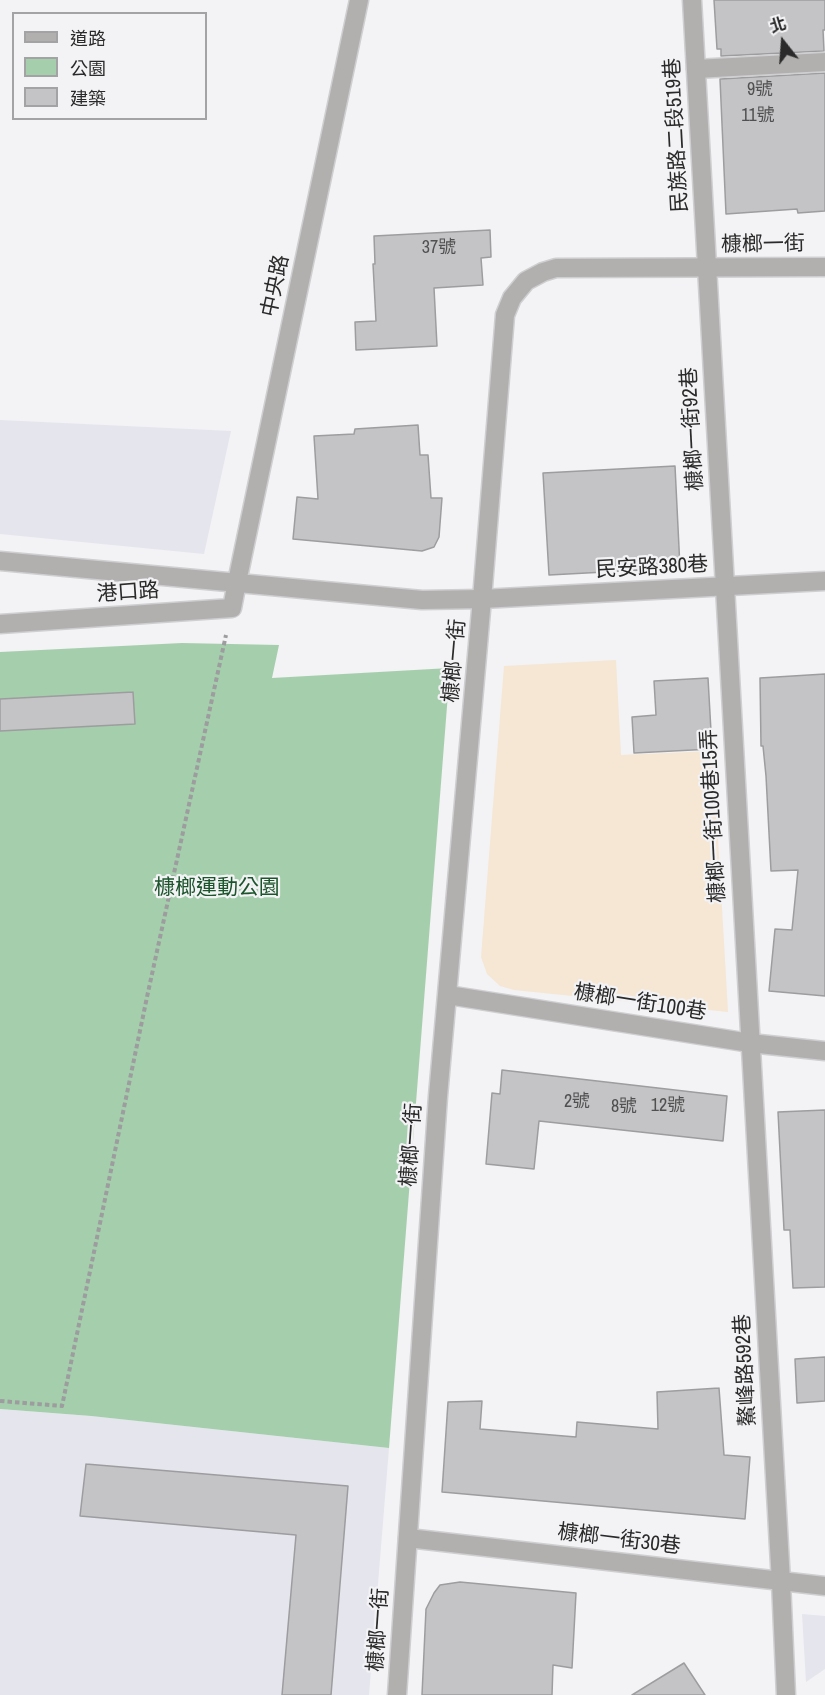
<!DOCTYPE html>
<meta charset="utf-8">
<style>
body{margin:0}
#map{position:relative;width:825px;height:1695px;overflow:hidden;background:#f3f2f5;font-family:"Archivo Narrow","Noto Sans TC",sans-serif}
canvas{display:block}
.legend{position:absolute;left:12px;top:12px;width:195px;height:108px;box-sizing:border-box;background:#f3f2f5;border:2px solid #a3a2a4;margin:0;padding:8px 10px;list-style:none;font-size:18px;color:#2a2a2a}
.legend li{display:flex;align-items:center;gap:12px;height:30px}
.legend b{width:30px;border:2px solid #a3a2a4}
.north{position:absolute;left:753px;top:12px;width:60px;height:60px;-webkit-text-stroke:4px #f3f2f5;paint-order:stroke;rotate:343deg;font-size:16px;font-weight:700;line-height:24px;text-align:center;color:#2a2a2a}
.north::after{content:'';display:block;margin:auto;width:21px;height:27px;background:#2a2a2a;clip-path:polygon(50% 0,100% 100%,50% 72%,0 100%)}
</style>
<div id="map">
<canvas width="825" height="1695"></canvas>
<ul class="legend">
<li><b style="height:8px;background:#b1b0af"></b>道路</li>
<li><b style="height:16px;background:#a5cfac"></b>公園</li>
<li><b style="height:16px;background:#c4c3c5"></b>建築</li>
</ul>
<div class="north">北</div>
</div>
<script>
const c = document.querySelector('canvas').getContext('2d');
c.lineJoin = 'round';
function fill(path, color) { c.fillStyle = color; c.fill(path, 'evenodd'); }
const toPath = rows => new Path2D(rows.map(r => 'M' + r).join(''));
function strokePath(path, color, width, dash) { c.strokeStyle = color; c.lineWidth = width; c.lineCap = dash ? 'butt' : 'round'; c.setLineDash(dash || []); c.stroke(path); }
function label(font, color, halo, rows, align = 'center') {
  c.font = font + ' "Archivo Narrow","Noto Sans TC",sans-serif'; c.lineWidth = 4.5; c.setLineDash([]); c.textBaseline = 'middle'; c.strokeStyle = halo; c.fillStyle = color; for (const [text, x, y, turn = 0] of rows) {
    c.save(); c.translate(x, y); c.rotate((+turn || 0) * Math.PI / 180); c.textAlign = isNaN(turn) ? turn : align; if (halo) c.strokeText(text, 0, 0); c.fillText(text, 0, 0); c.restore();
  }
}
const commercial = toPath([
 [616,660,621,755,713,751,728,1012,514,990,500,986,487,974,481,957,504,666]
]);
const built = toPath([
 [0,420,231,431,204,554,0,534],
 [0,1409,91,1416,389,1448,369,1695,0,1695],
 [802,1614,825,1616,825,1669,806,1682]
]);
const green = toPath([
 [182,643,279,645,272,678,450,668,389,1448,91,1416,0,1409,0,652]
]);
const building = toPath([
 [714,0,825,0,825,30,823,30,824,51,721,56,721,49,717,49,714,0],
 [825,73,825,211,798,213,797,209,726,214,720,79,825,73],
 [490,230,491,257,481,258,483,285,434,288,437,346,356,350,355,322,376,321,373,264,375,264,374,236,490,230],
 [418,425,420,455,428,455,431,498,442,498,439,537,434,547,422,551,293,539,297,497,318,499,314,436,354,434,355,429,418,425],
 [675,466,680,568,549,575,543,473,675,466],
 [825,674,825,996,769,991,775,929,792,930,798,870,771,871,766,776,763,746,761,746,760,678,825,674],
 [708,678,712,749,634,753,632,717,656,715,654,681,708,678],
 [133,692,135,724,0,731,0,699,133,692],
 [502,1070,727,1096,723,1141,539,1121,534,1169,486,1164,492,1093,500,1094,502,1070],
 [825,1110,825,1287,793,1288,790,1230,784,1230,778,1112,825,1110],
 [825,1357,825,1401,797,1403,795,1359,825,1357],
 [719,1388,724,1455,750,1457,745,1519,442,1492,448,1402,482,1401,480,1429,576,1437,577,1422,658,1429,657,1392,719,1388],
 [86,1464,348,1486,331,1695,282,1695,296,1535,80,1516,86,1464],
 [460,1582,576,1593,572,1668,553,1665,552,1695,422,1695,426,1609,434,1593,440,1585,460,1582],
 [684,1663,705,1695,632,1695,684,1663]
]);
const path = toPath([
 [0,1401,62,1406,147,997,226,635]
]);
const service = toPath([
 [692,0,781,1582,786,1695]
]);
const minor = toPath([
 [696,69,825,62],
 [825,267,556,268,543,272,526,281,512,298,505,315,482,599,825,581],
 [0,624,232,608,237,582],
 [448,995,750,1043,825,1051],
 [408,1538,825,1586]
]);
const tertiary = toPath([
 [0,561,422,600,482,599,438,1096,397,1695],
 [237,582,359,0]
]);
const numberNames = [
 ["9號",760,90],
 ["11號",758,116],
 ["37號",439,248],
 ["2號",577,1102],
 ["12號",668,1106],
 ["8號",624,1107]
];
const streetNames = [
 ["民族路二段519巷",677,135,-93],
 ["槺榔一街",763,245,-1],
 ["中央路",276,286,-78],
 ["槺榔一街92巷",693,429,-93],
 ["民安路380巷",652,568,-3],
 ["港口路",128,593,-4],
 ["槺榔一街",455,661,-85],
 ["槺榔一街100巷15弄",714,816,-93],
 ["槺榔一街100巷",640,1003,9],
 ["槺榔一街",412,1145,-86],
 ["鰲峰路592巷",746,1370,-93],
 ["槺榔一街30巷",619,1540,7],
 ["槺榔一街",379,1630,-86]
];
const parkNames = [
 ["槺榔運動公園",217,888]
];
fill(commercial, '#f5e7d3');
fill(built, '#e5e5ee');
fill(green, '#a5cfac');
fill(building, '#c4c3c5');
strokePath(building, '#9d9d9f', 1.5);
strokePath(service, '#cfced0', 21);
strokePath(minor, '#cfced0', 21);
strokePath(tertiary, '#cfced0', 21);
strokePath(path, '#9d9c9e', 4, [4.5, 3]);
strokePath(service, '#b1b0af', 18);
strokePath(minor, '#b1b0af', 18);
strokePath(tertiary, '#b1b0af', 18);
label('18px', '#505051', null, numberNames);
label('21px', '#2a2a2a', '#f3f2f5', streetNames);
label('21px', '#1a552b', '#f3f2f5', parkNames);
</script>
